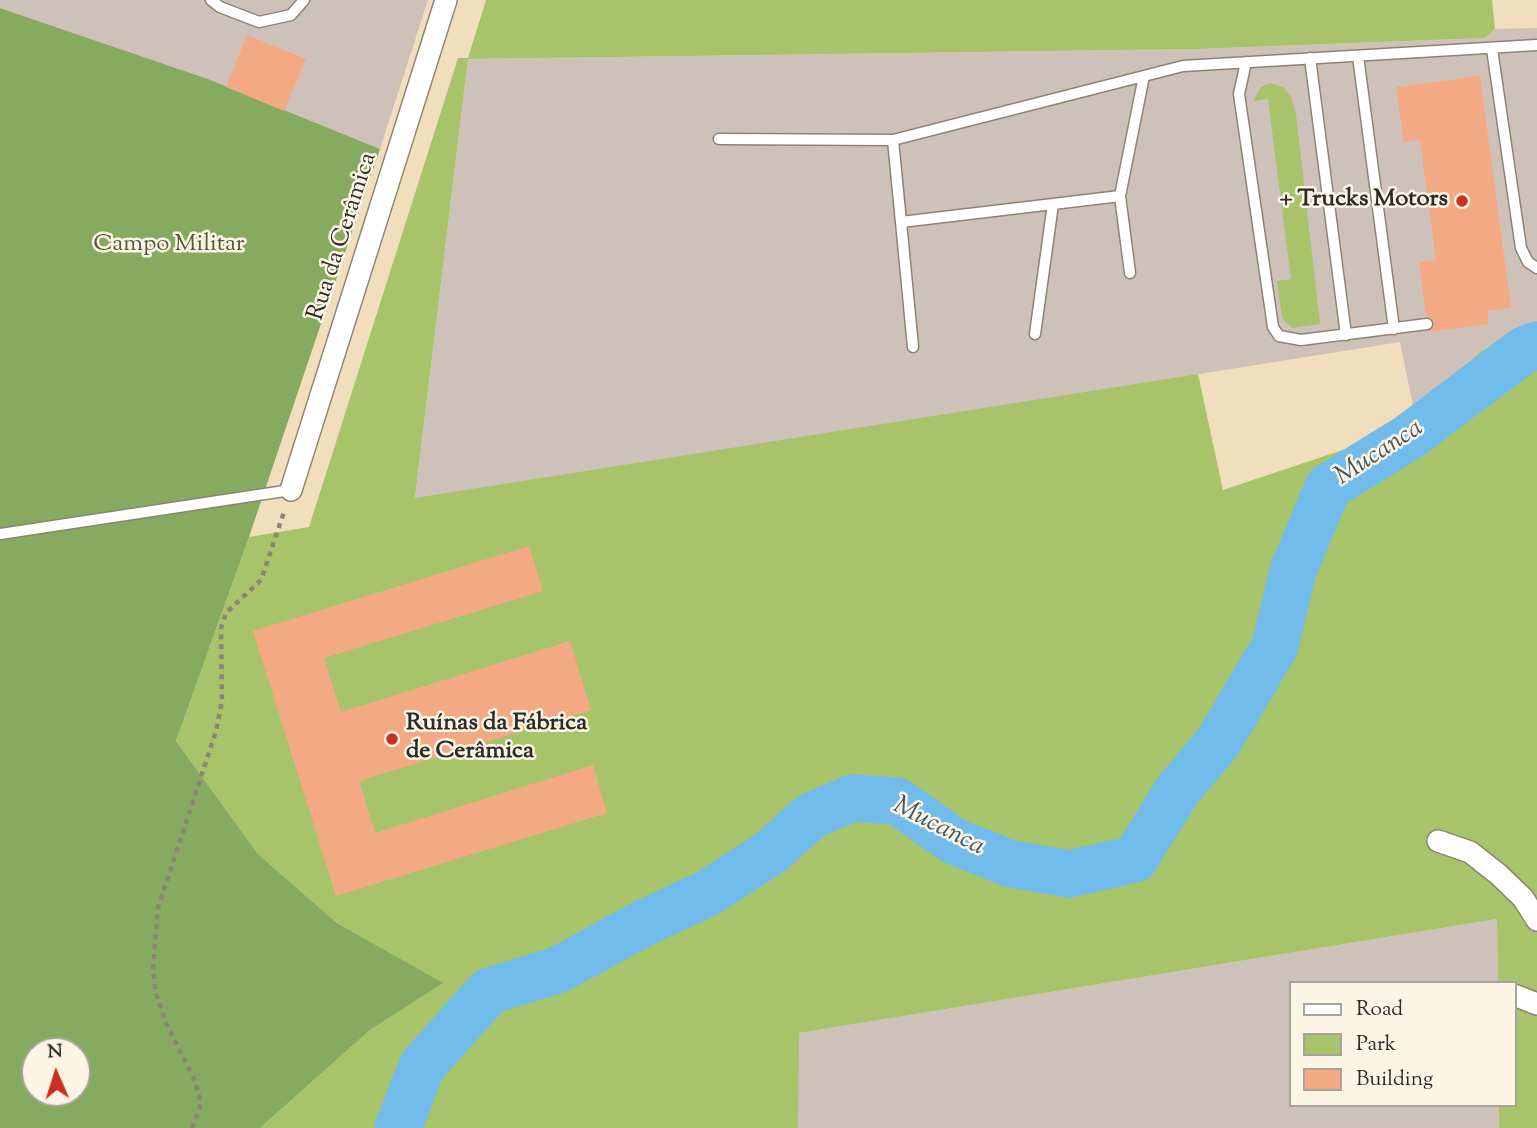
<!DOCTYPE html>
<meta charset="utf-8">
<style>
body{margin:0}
#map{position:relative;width:1537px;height:1128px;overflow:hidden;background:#f0debc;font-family:"Sorts Mill Goudy",serif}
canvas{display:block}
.legend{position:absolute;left:1289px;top:981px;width:228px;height:126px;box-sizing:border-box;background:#fcf5e5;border:2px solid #a8a49b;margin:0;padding:9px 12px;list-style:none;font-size:21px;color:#2b2b2b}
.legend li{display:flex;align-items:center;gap:14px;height:35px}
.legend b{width:35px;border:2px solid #a8a49b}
.north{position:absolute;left:21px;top:1037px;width:70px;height:70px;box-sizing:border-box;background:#fcf5e5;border:2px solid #a8a49b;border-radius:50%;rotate:357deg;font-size:19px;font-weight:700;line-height:28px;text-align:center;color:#2b2b2b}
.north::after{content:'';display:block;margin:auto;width:24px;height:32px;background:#c8321e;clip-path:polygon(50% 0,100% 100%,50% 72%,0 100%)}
</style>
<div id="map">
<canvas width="1537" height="1128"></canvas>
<ul class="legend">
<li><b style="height:9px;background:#fff"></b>Road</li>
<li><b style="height:19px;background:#a8c46b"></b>Park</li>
<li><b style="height:19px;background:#f4a985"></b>Building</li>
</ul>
<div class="north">N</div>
</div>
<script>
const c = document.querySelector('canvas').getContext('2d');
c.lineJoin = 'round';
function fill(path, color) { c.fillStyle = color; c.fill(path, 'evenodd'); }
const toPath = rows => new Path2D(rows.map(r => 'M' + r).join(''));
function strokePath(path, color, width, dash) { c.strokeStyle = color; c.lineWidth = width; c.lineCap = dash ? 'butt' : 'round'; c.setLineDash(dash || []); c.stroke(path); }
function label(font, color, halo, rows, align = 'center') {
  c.font = font + ' "Sorts Mill Goudy",serif'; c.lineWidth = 5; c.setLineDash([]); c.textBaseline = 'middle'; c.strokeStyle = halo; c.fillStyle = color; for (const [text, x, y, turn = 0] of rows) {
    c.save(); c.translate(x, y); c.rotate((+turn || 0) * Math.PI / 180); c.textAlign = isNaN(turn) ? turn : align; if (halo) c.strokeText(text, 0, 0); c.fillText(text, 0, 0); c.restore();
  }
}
const industrial = toPath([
 [0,0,428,0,380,149,208,79,0,8],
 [1537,28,1537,322,1481,351,1452,379,1417,425,1400,342,415,499,468,59,1197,49,1485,38,1495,29],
 [1497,919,1498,983,1290,983,1290,1105,1499,1105,1499,1128,798,1128,798,1033]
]);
const green = toPath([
 [486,0,1492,0,1495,29,1485,38,1197,49,468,59,415,498,1198,374,1223,490,1417,425,1452,379,1481,351,1537,322,1537,1128,1499,1128,1499,1105,1514,1105,1514,983,1498,983,1497,919,799,1033,798,1128,260,1128,370,1030,442,983,337,923,258,854,176,741,249,537,309,527,458,58,468,58],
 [1270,83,1283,87,1291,97,1296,114,1320,324,1292,328,1282,318,1277,281,1291,279,1268,99,1253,101,1261,87]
]);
const forest = toPath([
 [0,8,208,79,380,149,249,537,176,741,258,854,337,923,443,983,370,1030,260,1128,0,1128],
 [35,1051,77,1051,77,1093,35,1093]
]);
const river = toPath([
 [398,1128,422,1066,489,991,558,970,642,924,708,893,771,852,811,816,852,798,897,801,954,841,1011,864,1069,874,1135,859,1177,791,1219,741,1275,646,1293,571,1328,487,1409,437,1524,350,1537,345]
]);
const building = toPath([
 [247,35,306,59,284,111,226,87],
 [1480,76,1511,308,1487,311,1489,324,1428,332,1419,262,1436,260,1420,140,1404,142,1396,87],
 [529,546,543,591,324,658,341,712,570,641,591,710,359,781,375,833,593,765,607,813,336,896,253,631]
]);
const path = toPath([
 [192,1128,201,1104,195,1081,166,1023,156,994,153,969,158,908,216,731,222,701,221,628,226,613,261,580,284,512]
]);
const lane = toPath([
 [211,0,220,7,259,22,291,15,304,0],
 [1492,49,1521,248,1528,262,1537,268],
 [1358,56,1394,329],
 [1310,58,1346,335],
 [1246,62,1239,94,1273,327,1279,336,1301,340,1427,324],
 [719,139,893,140,901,222],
 [893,140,1183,66,1537,45],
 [1130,273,1120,196,1144,76],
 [1035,334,1053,204,1120,196],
 [913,347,901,222,1053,204],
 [0,534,291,490]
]);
const street = toPath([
 [291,490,446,0],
 [1438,841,1470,852,1498,874,1523,898,1537,920],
 [1514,995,1537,1004]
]);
const markers = [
 [1462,201,7,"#c8321e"],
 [392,739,7,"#c8321e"]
];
const poiNames = [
 ["+ Trucks Motors",1448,201],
 ["Ruínas da Fábrica",406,725,"left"],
 ["de Cerâmica",406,753,"left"]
];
const streetNames = [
 ["Rua da Cerâmica",344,237,-72]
];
const parkNames = [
 ["Campo Militar",169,246]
];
const waterNames = [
 ["Mucanca",1380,454,-33],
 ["Mucanca",938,828,27]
];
fill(industrial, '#cec1b9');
fill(green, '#a8c46b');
fill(forest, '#86aa5f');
strokePath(river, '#71bcea', 47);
fill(building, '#f4a985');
strokePath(lane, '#8e8474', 13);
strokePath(street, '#8e8474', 24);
strokePath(path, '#8e8474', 4.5, [5, 5]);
strokePath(lane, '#fff', 10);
strokePath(street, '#fff', 21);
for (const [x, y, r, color] of markers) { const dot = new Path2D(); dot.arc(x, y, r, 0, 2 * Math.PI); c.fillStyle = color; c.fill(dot); strokePath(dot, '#fcf5e5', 2.5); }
label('bold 24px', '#2b2b2b', '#fcf5e5', poiNames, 'right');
label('24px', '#2b2b2b', '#fcf5e5', streetNames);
label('24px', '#50593e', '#fcf5e5', parkNames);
label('italic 26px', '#405664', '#fcf5e5', waterNames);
</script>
